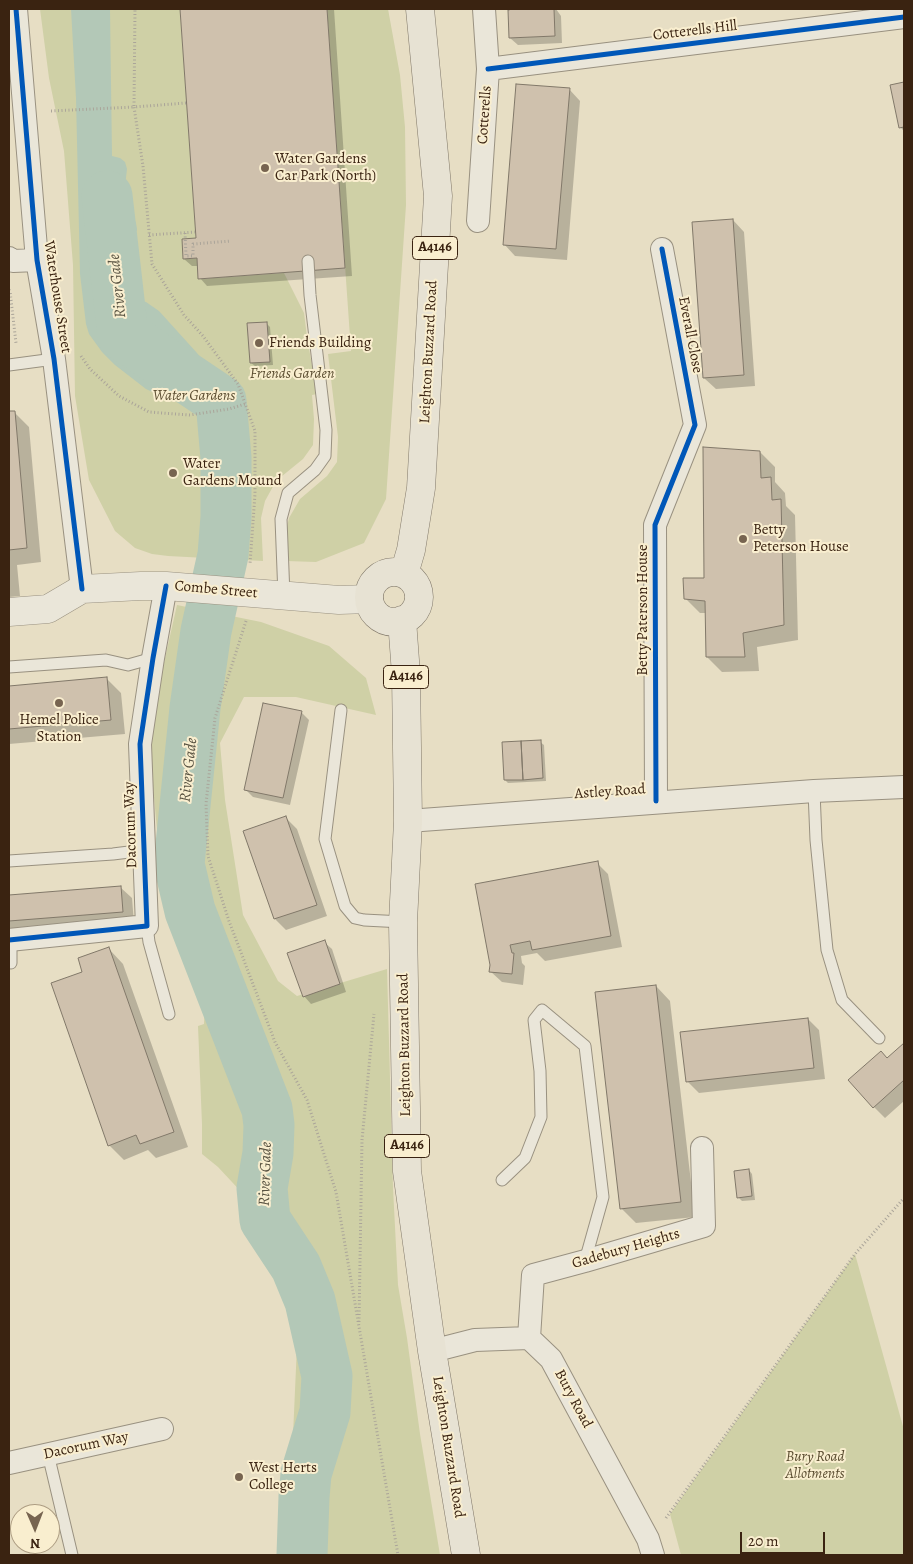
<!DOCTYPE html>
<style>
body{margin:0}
#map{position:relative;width:913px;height:1564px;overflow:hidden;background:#e7dec4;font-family:Alegreya,serif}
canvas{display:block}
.frame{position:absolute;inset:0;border:10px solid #3a2311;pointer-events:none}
.north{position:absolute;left:10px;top:1504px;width:50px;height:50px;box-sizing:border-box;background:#f9eecf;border:1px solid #ad9d83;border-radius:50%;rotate:179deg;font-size:14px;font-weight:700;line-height:20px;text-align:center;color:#3a2311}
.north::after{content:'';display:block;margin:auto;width:18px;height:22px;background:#776450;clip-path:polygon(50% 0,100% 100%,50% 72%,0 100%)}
.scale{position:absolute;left:740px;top:1532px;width:85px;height:22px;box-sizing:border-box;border:2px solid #3a2311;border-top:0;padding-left:6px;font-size:15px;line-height:18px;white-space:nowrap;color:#3a2311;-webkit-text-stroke:4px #f9eecf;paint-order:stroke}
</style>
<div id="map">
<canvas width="913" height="1564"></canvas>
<div class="frame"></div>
<div class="north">N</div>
<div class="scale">20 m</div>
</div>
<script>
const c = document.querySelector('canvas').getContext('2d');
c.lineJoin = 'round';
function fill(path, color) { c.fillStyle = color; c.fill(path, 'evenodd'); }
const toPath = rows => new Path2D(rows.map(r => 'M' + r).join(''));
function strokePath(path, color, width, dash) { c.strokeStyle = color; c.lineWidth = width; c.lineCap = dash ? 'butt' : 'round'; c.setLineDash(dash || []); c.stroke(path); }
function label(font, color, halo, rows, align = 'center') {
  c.font = font + ' Alegreya,serif'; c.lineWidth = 4; c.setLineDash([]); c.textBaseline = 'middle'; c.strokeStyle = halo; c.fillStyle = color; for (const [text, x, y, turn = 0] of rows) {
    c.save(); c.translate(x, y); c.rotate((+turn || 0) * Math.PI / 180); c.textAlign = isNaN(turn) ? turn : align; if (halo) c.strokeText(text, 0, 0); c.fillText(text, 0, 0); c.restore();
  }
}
const green = toPath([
 [40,9,180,9,196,238,182,239,183,259,197,258,199,279,284,273,304,313,307,337,317,394,312,395,314,419,313,445,303,459,276,481,265,501,261,518,263,561,168,556,152,554,135,548,115,531,89,480,75,396,73,265,64,151,49,78],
 [327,9,388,9,400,75,405,127,406,205,386,499,364,543,316,562,286,561,285,535,289,518,300,499,327,476,337,462,338,437,328,354,351,351],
 [177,605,261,622,329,646,366,678,376,715,296,697,244,697,220,743,225,800,243,915,278,981,297,996,387,969,393,1188,398,1285,407,1338,420,1434,440,1555,285,1555,290,1503,298,1323,273,1226,218,1167,202,1154,202,1124,198,1026,204,1024,205,999,180,914,164,905,148,733],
 [855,1254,904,1430,904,1555,681,1555,670,1514]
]);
const water = toPath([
 [71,9,110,9,112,156,120,158,125,162,127,169,125,186,129,209,136,223,137,230,133,236,127,238,115,235,116,295,146,302,159,311,197,353,211,372,224,385,229,386,230,390,224,400,211,402,209,399,172,397,161,396,146,389,115,365,102,352,89,334,86,324,80,274,76,98]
]);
const shadow = toPath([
 [181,9,334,9,352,276,207,286,200,278,199,266,192,266,184,259,197,240],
 [514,9,556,9,561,16,562,43,518,45,510,38],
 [904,83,904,131,901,128,892,86],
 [569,89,580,101,567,260,515,256,504,244],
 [733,220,744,232,755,386,716,389,704,378],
 [266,323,270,327,273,365,255,366,251,363],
 [9,412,14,412,29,427,41,562,17,565,20,596,9,597],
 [760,452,775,467,775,482,785,493,786,506,795,515,798,640,757,647,759,671,722,672,707,657,706,613,700,613,685,598,706,580],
 [107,679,121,693,125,734,9,744,9,687],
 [301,712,309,720,290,805,253,797,246,790],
 [540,742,544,745,546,781,508,783,505,780],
 [286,818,297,829,327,916,286,930,275,919,245,832],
 [597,863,608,874,622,947,545,961,537,953,521,956,522,963,525,966,523,985,502,982,490,971,491,965,476,885],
 [120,887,132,898,134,923,9,933,9,896],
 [324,942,332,949,346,992,311,1004,304,996],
 [109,949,123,964,188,1147,156,1158,148,1150,124,1160,109,1145,84,973],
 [656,986,670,1001,695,1217,636,1223,622,1209],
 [808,1019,819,1030,825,1079,699,1093,688,1082],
 [904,1045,904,1101,885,1118,874,1107,888,1059],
 [749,1170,752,1174,755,1200,742,1201,738,1197]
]);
const river = toPath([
 [107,196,123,335,221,401,226,458,226,517,223,555,206,631,195,708,179,864,190,911,267,1109,269,1125,268,1153,262,1188,265,1220,296,1267,310,1301,327,1376,325,1412,306,1474,304,1497,302,1555]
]);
const building = toPath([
 [180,9,327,9,345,268,198,279,197,258,183,259,182,239,196,238,180,9],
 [513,9,554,9,555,36,509,38,508,10,513,9],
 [904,82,904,127,899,128,890,85,904,82],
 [516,84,570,88,556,249,503,245,516,84],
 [733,219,744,375,703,378,692,222,733,219],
 [267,322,270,362,250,363,247,323,267,322],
 [9,411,15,411,27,548,9,550,9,411],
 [703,447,760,451,761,478,771,477,772,500,781,499,784,625,743,633,745,657,706,657,705,601,684,599,683,578,704,578,703,447],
 [107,677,111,720,9,729,9,686,107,677],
 [263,703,302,711,283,798,244,790,263,703],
 [541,740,543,778,523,780,521,741,541,740],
 [521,741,523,780,504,780,502,742,521,741],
 [286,816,317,905,274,919,243,831,286,816],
 [598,861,611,936,532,950,530,941,510,945,512,953,514,953,512,974,489,972,490,965,475,884,598,861],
 [121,886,123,912,9,921,9,895,121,886],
 [325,940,340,984,303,997,287,953,325,940],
 [109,947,174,1132,140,1144,136,1135,108,1146,51,983,82,972,78,958,109,947],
 [656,985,681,1202,620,1209,595,992,656,985],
 [808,1018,814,1068,686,1082,680,1032,808,1018],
 [904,1043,904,1080,873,1108,848,1080,881,1051,887,1058,904,1043],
 [749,1169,752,1196,737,1198,734,1171,749,1169]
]);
const path = toPath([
 [186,103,134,107,143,166,152,264,184,315,203,336,238,384,255,431,255,494,250,564],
 [51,111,134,107,135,9],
 [185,233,186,256,193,256,193,244,231,241],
 [149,235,195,232],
 [9,290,10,291,16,343],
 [81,356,90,369,119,396,149,412,190,415,229,409,245,404],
 [246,621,215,718,206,804,208,856,229,921,275,1042,307,1100,336,1192,398,1555],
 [359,1322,362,1140,374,1014],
 [666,1518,855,1254,904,1198]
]);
const service = toPath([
 [9,365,54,359],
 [284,596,281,519,288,493,315,470,325,456,326,430,310,295,308,261],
 [9,667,106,660,128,665,153,658],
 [341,710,325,839,345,906,355,918,364,920,403,922],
 [814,791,816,840,827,950,842,1000,879,1038],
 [9,861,113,854,145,850],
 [147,926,149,942,169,1014],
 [11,940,11,963],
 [502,1180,525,1158,541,1117,540,1071,534,1020,542,1010,585,1046,603,1197,585,1261],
 [48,1454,72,1555]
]);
const minor = toPath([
 [16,9,37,260,54,359,82,589],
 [488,69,904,17],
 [478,221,488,69,484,9],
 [9,258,13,261,37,260],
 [656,801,655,525,695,425,662,249],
 [408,821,814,791,904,787],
 [9,940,147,926,140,744,153,658,166,586],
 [529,1338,533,1275,585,1261,704,1226,702,1148],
 [432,1351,475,1340,529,1338,551,1359,648,1539,653,1555],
 [9,1463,162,1429]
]);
const tertiary = toPath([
 [9,612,48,609,82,589,141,586,166,586,339,600,369,599]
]);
const primary = toPath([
 '369 597a25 25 0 1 1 50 0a25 25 0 1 1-50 0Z',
 [404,574,411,550,421,488,438,196,420,9],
 [402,620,406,674,408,821,403,922,407,1171,432,1351,466,1555]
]);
const cycleway = toPath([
 [16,9,37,260,54,359,82,589],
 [488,69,904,17],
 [656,801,655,525,695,425,662,249],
 [9,940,147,926,140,744,153,658,166,586]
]);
const markers = [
 [265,168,5,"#776450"],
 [259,343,5,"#776450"],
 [173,473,5,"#776450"],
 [743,539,5,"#776450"],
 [59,703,5,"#776450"],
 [239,1477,5,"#776450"]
];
const shields = [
 [435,248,45],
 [406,677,45],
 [407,1146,45]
];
const shieldNames = [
 ["A4146",435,248],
 ["A4146",406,677],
 ["A4146",407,1146]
];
const streetNames = [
 ["Cotterells Hill",695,31,-7],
 ["Cotterells",485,115,-86],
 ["Waterhouse Street",57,297,81],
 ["Everall Close",690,335,79],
 ["Leighton Buzzard Road",429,352,-87],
 ["Combe Street",216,590,5],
 ["Betty Paterson House",643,610,-90],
 ["Astley Road",610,792,-4],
 ["Dacorum Way",131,825,-92],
 ["Leighton Buzzard Road",405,1045,-91],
 ["Gadebury Heights",626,1249,-16],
 ["Bury Road",573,1399,62],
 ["Dacorum Way",86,1446,-12],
 ["Leighton Buzzard Road",448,1447,81]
];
const poiNames = [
 ["Water Gardens",275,159],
 ["Car Park (North)",275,176],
 ["Friends Building",269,343],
 ["Water",183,464],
 ["Gardens Mound",183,481],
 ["Betty",753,530],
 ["Peterson House",753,547],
 ["Hemel Police",59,720,"center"],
 ["Station",59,737,"center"],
 ["West Herts",249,1468],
 ["College",249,1485]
];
const parkNames = [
 ["Friends Garden",292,374],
 ["Water Gardens",194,396],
 ["Bury Road",815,1457],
 ["Allotments",815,1474]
];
const waterNames = [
 ["River Gade",118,286,-96],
 ["River Gade",189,770,-84],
 ["River Gade",266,1174,-88]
];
fill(green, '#cfd0a6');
fill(water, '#b3c8b7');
fill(shadow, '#0003');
strokePath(river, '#b3c8b7', 51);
fill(building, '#cfc1ad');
strokePath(building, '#817869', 1);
strokePath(service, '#999180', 13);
strokePath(minor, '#999180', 24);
strokePath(tertiary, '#999180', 29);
strokePath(primary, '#817869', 29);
strokePath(path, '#aaa499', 3, [1, 2.5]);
strokePath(service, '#eae6d9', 11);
strokePath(minor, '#eae6d9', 22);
strokePath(tertiary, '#eae6d9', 28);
strokePath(primary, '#e7e2d3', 28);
strokePath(cycleway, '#0057b8', 5);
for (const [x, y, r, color] of markers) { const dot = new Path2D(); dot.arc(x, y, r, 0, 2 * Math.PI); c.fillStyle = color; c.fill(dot); strokePath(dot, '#f9eecf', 2); }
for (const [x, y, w] of shields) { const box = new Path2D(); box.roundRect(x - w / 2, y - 11.5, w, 23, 4); c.fillStyle = '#f9eecf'; c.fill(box); strokePath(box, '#3a2311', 1); }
label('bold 14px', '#3a2311', null, shieldNames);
label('15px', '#3a2311', '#f9eecf', streetNames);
label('15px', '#3a2311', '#f9eecf', poiNames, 'left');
label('italic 15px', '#5a4c30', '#f9eecf', parkNames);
label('italic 16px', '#585241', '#f9eecf', waterNames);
</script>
